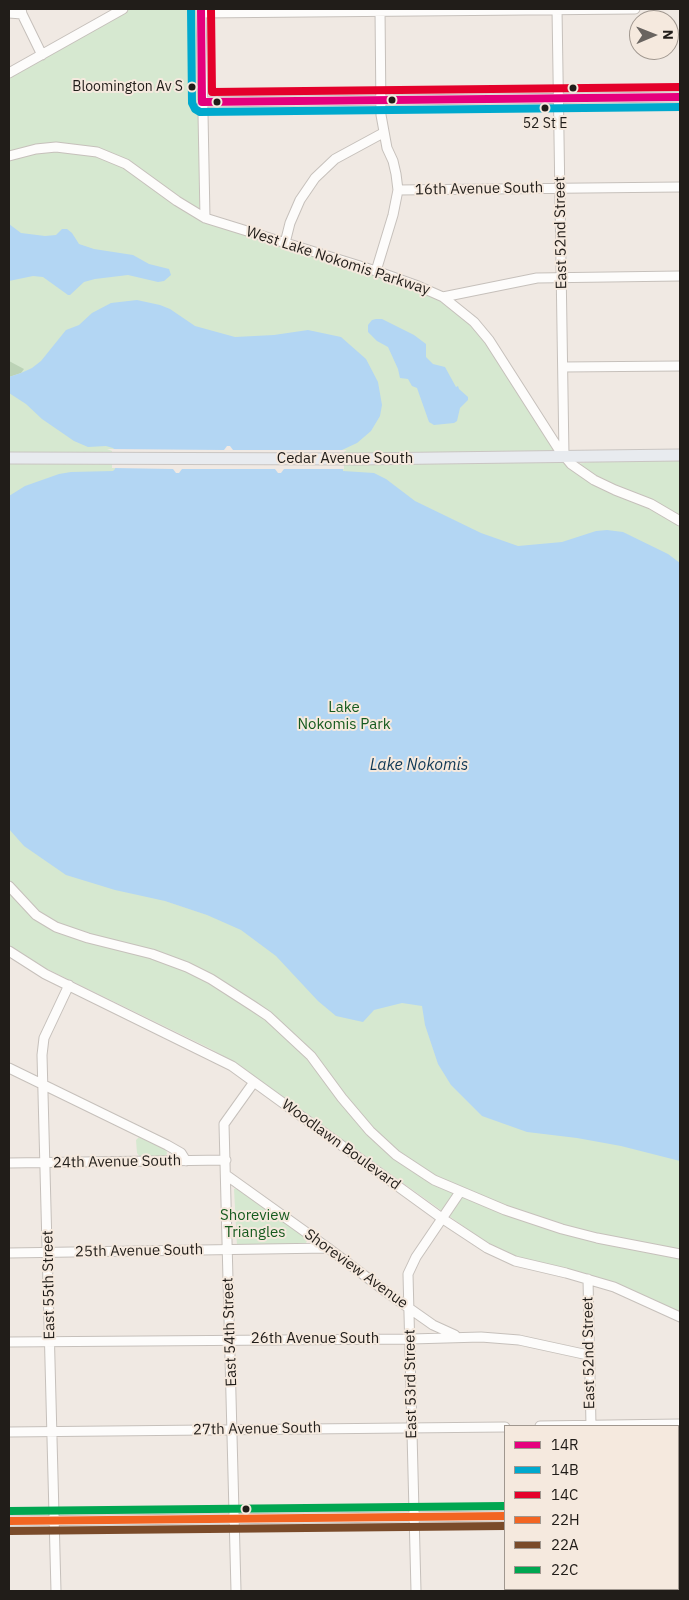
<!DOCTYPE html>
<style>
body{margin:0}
#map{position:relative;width:689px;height:1600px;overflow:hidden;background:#f0e9e3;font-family:"IBM Plex Sans",sans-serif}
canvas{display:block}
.frame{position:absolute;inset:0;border:10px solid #211d19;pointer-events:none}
.legend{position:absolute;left:504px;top:1425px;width:175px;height:165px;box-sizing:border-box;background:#f5e9de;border:1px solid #a0978f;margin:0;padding:6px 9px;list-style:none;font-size:15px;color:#211d19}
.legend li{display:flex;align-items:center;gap:10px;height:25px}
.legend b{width:25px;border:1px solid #a0978f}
.north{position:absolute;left:629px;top:10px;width:50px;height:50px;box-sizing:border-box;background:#f5e9de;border:1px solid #a0978f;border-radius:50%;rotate:89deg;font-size:14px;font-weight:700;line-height:20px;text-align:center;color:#211d19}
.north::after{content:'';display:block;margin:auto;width:18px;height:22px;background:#696460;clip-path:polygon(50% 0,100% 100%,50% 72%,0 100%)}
</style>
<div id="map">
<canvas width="689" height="1600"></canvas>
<div class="frame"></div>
<ul class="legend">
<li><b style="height:6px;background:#e5007d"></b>14R</li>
<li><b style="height:6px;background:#00a9ce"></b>14B</li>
<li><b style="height:6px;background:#e4002b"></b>14C</li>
<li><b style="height:6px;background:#f26522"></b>22H</li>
<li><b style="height:6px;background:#7a4b2a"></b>22A</li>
<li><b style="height:6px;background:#00a651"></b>22C</li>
</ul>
<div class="north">N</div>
</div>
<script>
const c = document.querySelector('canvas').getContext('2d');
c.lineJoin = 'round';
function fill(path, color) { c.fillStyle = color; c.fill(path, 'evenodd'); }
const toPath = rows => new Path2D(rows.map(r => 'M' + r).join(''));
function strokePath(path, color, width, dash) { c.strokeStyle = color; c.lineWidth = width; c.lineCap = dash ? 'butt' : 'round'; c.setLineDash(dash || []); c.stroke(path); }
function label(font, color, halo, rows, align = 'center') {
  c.font = font + ' "IBM Plex Sans",sans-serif'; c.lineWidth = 4; c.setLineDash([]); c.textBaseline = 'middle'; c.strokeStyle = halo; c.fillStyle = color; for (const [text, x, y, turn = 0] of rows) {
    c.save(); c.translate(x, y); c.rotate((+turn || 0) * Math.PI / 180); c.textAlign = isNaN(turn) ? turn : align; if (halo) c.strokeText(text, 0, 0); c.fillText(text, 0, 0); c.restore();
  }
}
const green = toPath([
 [130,9,197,9,200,218,417,289,442,302,472,326,488,346,568,465,600,461,680,460,680,1313,580,1272,520,1258,500,1251,484,1241,234,1062,209,1048,45,968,9,946,9,77],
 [139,1137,166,1149,167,1153,166,1156,140,1157,137,1153,136,1140],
 [237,1188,306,1238,307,1241,305,1245,237,1246,234,1189]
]);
const forest = toPath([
 [9,361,24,369,21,373,9,377]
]);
const water = toPath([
 [9,224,21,233,45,236,56,235,62,229,67,229,72,233,79,244,94,249,133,255,149,264,169,269,171,275,164,281,158,282,128,275,95,279,84,282,70,295,68,295,43,277,33,276,9,281],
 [137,300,160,305,170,309,195,326,235,337,274,335,308,330,341,337,366,359,378,382,382,405,380,416,371,431,357,443,342,450,343,471,374,473,386,479,415,501,481,533,518,546,562,542,596,531,607,530,623,532,668,554,680,563,680,1161,621,1146,577,1138,527,1132,482,1116,451,1085,438,1064,425,1025,422,1006,402,1003,374,1010,363,1022,336,1016,318,1001,276,956,241,930,207,915,165,901,115,890,66,875,24,846,9,829,9,496,25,486,59,474,71,472,113,471,115,469,115,450,113,448,106,446,88,447,74,441,42,419,26,404,9,393,9,377,21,373,32,368,41,361,66,330,79,325,92,313,111,303],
 [376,319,382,319,414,335,426,344,426,357,433,364,445,367,456,387,458,386,459,389,468,397,468,400,460,408,457,421,454,423,434,425,429,422,417,388,412,386,408,379,400,378,398,369,388,347,377,341,368,332,368,325,372,320]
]);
const pier = toPath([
 [227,446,230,446,233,450,347,450,344,452,344,469,358,469,284,469,281,473,278,473,275,469,182,469,179,473,176,473,173,469,112,468,112,451,107,449,224,450]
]);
const minor = toPath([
 [21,9,22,14,42,55],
 [201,9,205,218],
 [557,9,564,456],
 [9,13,22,14],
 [201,13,635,9],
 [9,73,123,9],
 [202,102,680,97],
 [9,156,36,149,56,147,97,152,126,164,177,201,205,218,376,271,418,286,443,297,474,322,489,340,558,448,571,464,594,480,615,490,651,504,680,521],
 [398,190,680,187],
 [285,243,290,223,300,200,315,178,335,159,383,133],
 [376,271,393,215,398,190,396,174,393,161,387,148,381,115,380,9],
 [443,297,537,278,680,276],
 [563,367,680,366],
 [9,886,36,915,56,927,88,938,152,954,187,967,211,979,253,1006,268,1016,311,1056,342,1098,370,1131,396,1155,434,1180,505,1210,562,1229,597,1238,680,1254],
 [9,951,45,974,232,1066,443,1219,487,1248,515,1261,566,1273,614,1287,680,1317],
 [9,1068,167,1145,181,1153,186,1161],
 [9,1163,226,1160],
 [226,1175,328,1248,389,1294,433,1325,455,1335],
 [9,1253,328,1248],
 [588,1279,591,1426],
 [9,1342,411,1339,481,1337,519,1340,588,1355],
 [540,1426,680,1424],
 [9,1432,505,1427],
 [678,1514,680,1514],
 [9,1521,505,1516],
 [595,1589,595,1591],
 [56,1591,42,1055,44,1038,69,985],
 [236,1591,224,1124,254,1082],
 [416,1591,408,1274,416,1257,460,1192]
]);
const major = toPath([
 [9,458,358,459,680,455]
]);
const bus1 = toPath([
 [201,9,202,102],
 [202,102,680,97]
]);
const bus2 = toPath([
 [191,9,192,103,195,109,200,112,680,107]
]);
const bus3 = toPath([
 [211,9,212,92,680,87]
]);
const bus4 = toPath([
 [9,1521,505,1516]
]);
const bus5 = toPath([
 [9,1531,505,1526]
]);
const bus6 = toPath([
 [9,1511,505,1506]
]);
const markers = [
 [192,87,4.5,"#211d19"],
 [573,88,4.5,"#211d19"],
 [392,100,4.5,"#211d19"],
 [217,102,4.5,"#211d19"],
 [545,108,4.5,"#211d19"],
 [246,1509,4.5,"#211d19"]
];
const busNames = [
 ["Bloomington Av S",183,87],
 ["52 St E",545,124,"center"]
];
const streetNames = [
 ["16th Avenue South",479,189,-1],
 ["East 52nd Street",561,233,-91],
 ["West Lake Nokomis Parkway",338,261,18],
 ["Cedar Avenue South",345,459],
 ["Woodlawn Boulevard",341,1145,36],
 ["24th Avenue South",117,1162,-1],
 ["25th Avenue South",139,1251,-1],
 ["Shoreview Avenue",356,1269,36],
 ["East 55th Street",49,1285,-91],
 ["East 54th Street",230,1332,-92],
 ["26th Avenue South",315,1339],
 ["East 52nd Street",589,1353,-91],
 ["East 53rd Street",411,1384,-91],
 ["27th Avenue South",257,1429,-1]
];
const parkNames = [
 ["Lake",344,708],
 ["Nokomis Park",344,725],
 ["Shoreview",255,1216],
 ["Triangles",255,1233]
];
const waterNames = [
 ["Lake Nokomis",419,765]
];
fill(green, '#d6e8d0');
fill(forest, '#bcd3b6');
fill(water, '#b3d6f3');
fill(pier, '#f0e9e3');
strokePath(minor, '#c6c0bb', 11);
strokePath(major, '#c9c5c2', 13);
strokePath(minor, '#fdfcfb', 9);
strokePath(major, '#e8ebef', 11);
strokePath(bus1, '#e5007d', 8);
strokePath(bus2, '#00a9ce', 8);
strokePath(bus3, '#e4002b', 8);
strokePath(bus4, '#f26522', 8);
strokePath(bus5, '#7a4b2a', 8);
strokePath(bus6, '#00a651', 8);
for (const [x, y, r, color] of markers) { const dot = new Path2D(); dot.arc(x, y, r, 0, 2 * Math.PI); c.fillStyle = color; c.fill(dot); strokePath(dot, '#f5e9de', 2); }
label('14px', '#211d19', '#f5e9de', busNames, 'right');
label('15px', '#211d19', '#f5e9de', streetNames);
label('15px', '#165a1e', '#f5e9de', parkNames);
label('italic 16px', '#0e3754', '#f5e9de', waterNames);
</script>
